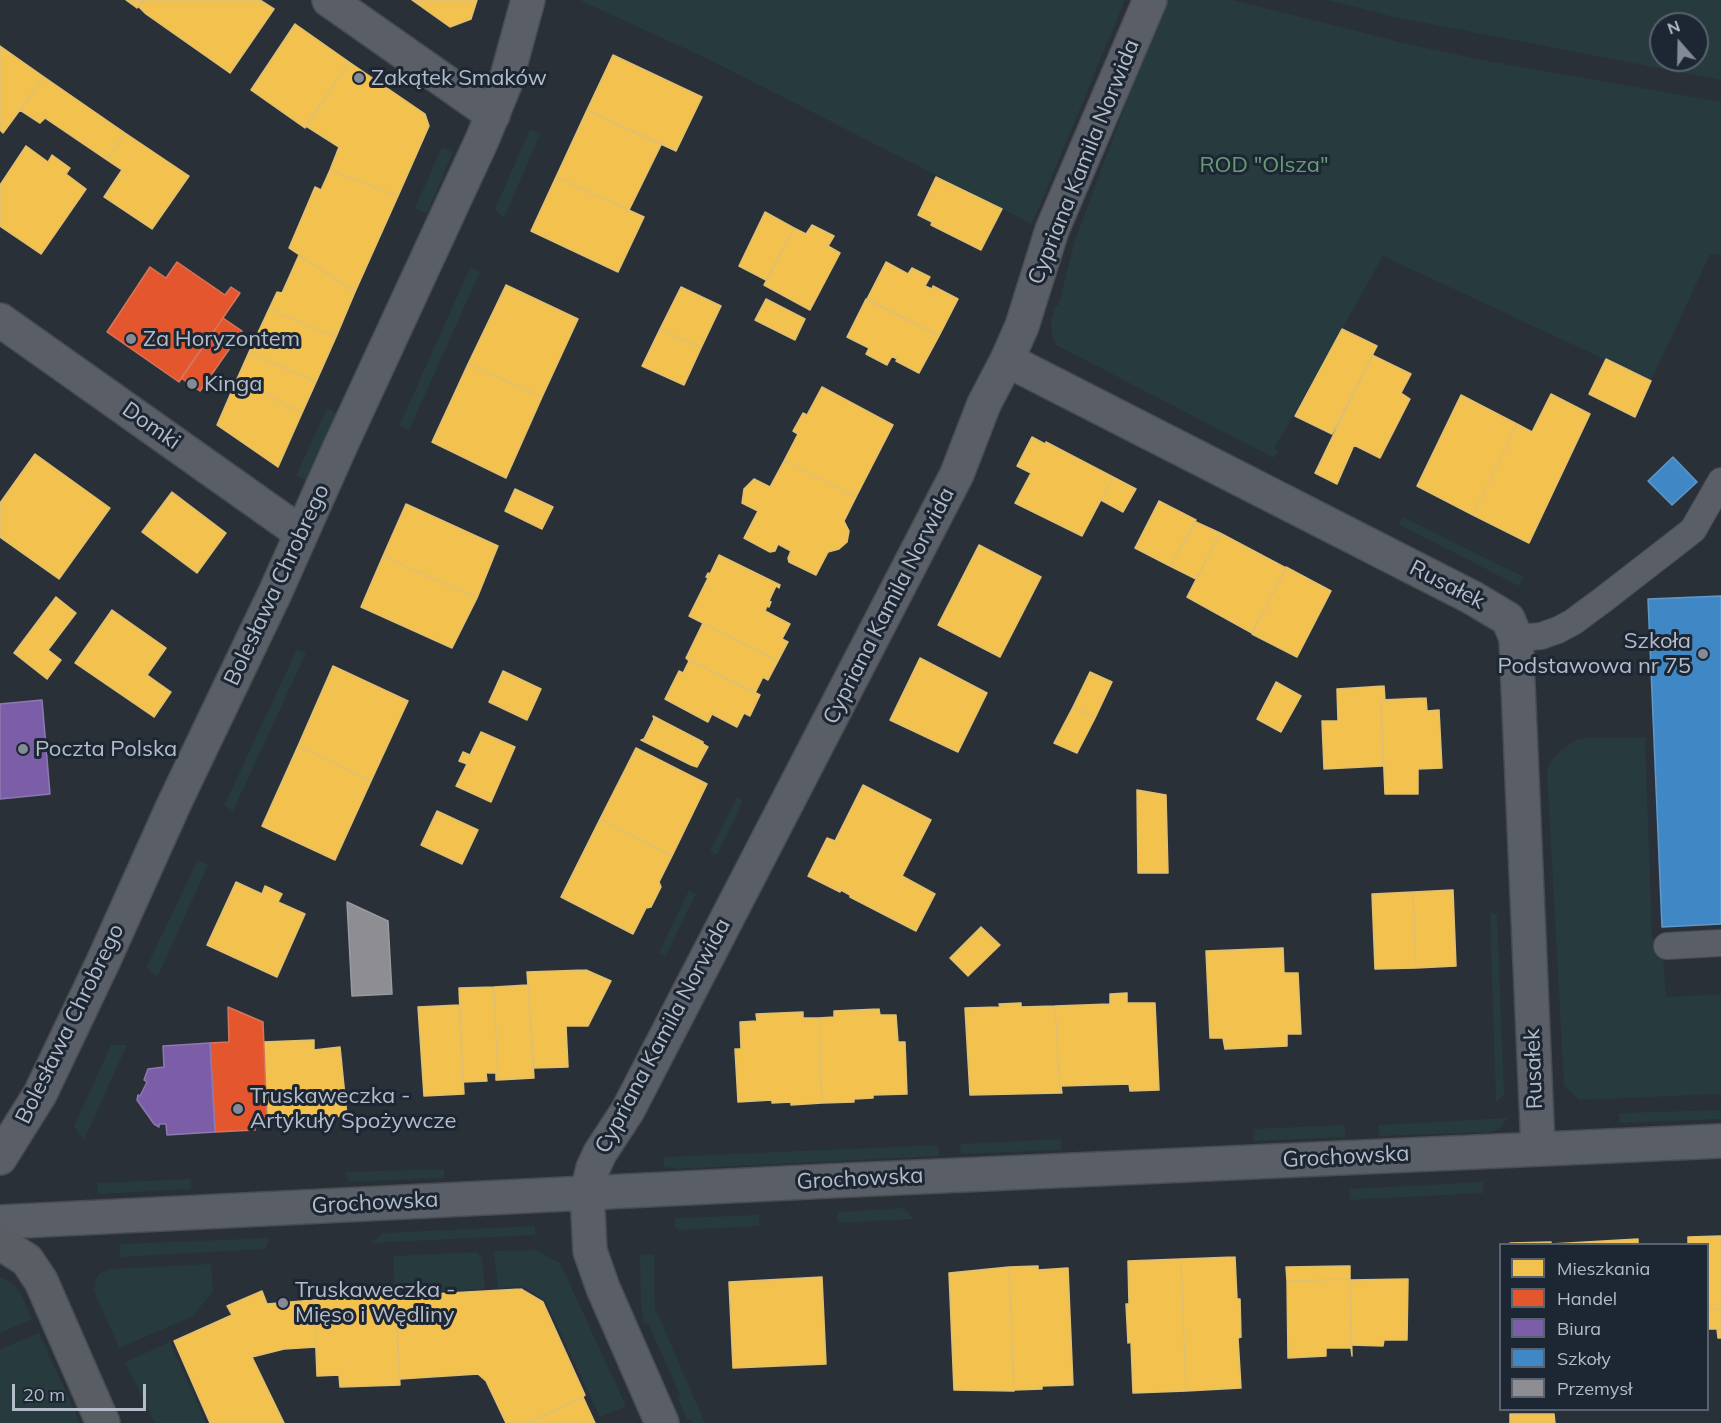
<!DOCTYPE html>
<meta charset="utf-8">
<style>
body{margin:0}
#map{position:relative;width:1721px;height:1423px;overflow:hidden;background:#2a3038;font-family:Mulish,sans-serif}
canvas{display:block}
.legend{position:absolute;left:1499px;top:1243px;width:210px;height:168px;box-sizing:border-box;background:#1d2633;border:2px solid #59626f;margin:0;padding:8px 10px;list-style:none;font-size:18px;color:#b4bcc9}
.legend li{display:flex;align-items:center;gap:12px;height:30px}
.legend b{width:30px;border:2px solid #59626f}
.north{position:absolute;left:1649px;top:12px;width:60px;height:60px;box-sizing:border-box;background:#1d2633;border:2px solid #59626f;border-radius:50%;rotate:340deg;font-size:16px;font-weight:700;line-height:24px;text-align:center;color:#b4bcc9}
.north::after{content:'';display:block;margin:auto;width:21px;height:27px;background:#848b96;clip-path:polygon(50% 0,100% 100%,50% 72%,0 100%)}
.scale{position:absolute;left:12px;top:1384px;width:134px;height:27px;box-sizing:border-box;border:3px solid #b4bcc9;border-top:0;padding-left:8px;font-size:18px;line-height:21px;white-space:nowrap;color:#b4bcc9;-webkit-text-stroke:4px #1d2633;paint-order:stroke}
</style>
<div id="map">
<canvas width="1721" height="1423"></canvas>
<ul class="legend">
<li><b style="height:16px;background:#f2c14e"></b>Mieszkania</li>
<li><b style="height:16px;background:#e4572e"></b>Handel</li>
<li><b style="height:16px;background:#7b5ea7"></b>Biura</li>
<li><b style="height:16px;background:#3f88c5"></b>Szkoły</li>
<li><b style="height:16px;background:#8d8d92"></b>Przemysł</li>
</ul>
<div class="north">N</div>
<div class="scale">20 m</div>
</div>
<script>
const c = document.querySelector('canvas').getContext('2d');
c.lineJoin = 'round';
function fill(path, color) { c.fillStyle = color; c.fill(path, 'evenodd'); }
const toPath = rows => new Path2D(rows.map(r => 'M' + r).join(''));
function strokePath(path, color, width, dash) { c.strokeStyle = color; c.lineWidth = width; c.lineCap = dash ? 'butt' : 'round'; c.setLineDash(dash || []); c.stroke(path); }
function label(font, color, halo, rows, align = 'center') {
  c.font = font + ' Mulish,sans-serif'; c.lineWidth = 6; c.setLineDash([]); c.textBaseline = 'middle'; c.strokeStyle = halo; c.fillStyle = color; for (const [text, x, y, turn = 0] of rows) {
    c.save(); c.translate(x, y); c.rotate((+turn || 0) * Math.PI / 180); c.textAlign = isNaN(turn) ? turn : align; if (halo) c.strokeText(text, 0, 0); c.fillText(text, 0, 0); c.restore();
  }
}
const green = toPath([
 [579,0,1125,0,1032,224,706,58],
 [1164,0,1233,0,1403,43,1482,60,1721,102,1721,254,1710,254,1651,381,1383,256,1274,449,1278,451,1274,458,1056,345,1053,339,1051,322,1055,306,1058,306,1075,241],
 [1328,0,1721,0,1721,80,1389,16],
 [1661,24,1697,24,1697,60,1661,60],
 [530,129,540,134,504,218,495,209],
 [442,147,453,152,427,214,415,208],
 [470,268,480,272,409,430,399,426],
 [327,408,338,414,308,481,296,476],
 [1403,517,1524,577,1519,586,1398,524],
 [297,649,306,653,233,811,224,806],
 [1645,737,1652,938,1662,941,1666,997,1721,994,1721,1094,1579,1100,1564,1085,1547,771,1550,763,1559,752,1576,740,1587,738],
 [737,797,743,801,717,855,710,851],
 [198,860,208,865,157,978,147,966],
 [689,890,696,894,665,957,659,953],
 [1490,912,1497,915,1504,1095,1496,1102],
 [111,1045,127,1045,84,1140,74,1126],
 [1721,1110,1721,1119,1620,1123,1619,1113],
 [1508,1118,1498,1130,1493,1132,1379,1136,1378,1125],
 [1344,1125,1346,1137,1254,1141,1253,1129],
 [1061,1139,1061,1150,961,1154,960,1144],
 [938,1145,939,1156,678,1169,664,1167,663,1157],
 [444,1169,444,1178,349,1182,346,1172],
 [191,1179,191,1189,98,1194,98,1183],
 [1483,1182,1484,1193,1350,1200,1349,1189],
 [904,1208,913,1219,838,1223,837,1212],
 [759,1215,759,1226,681,1230,675,1228,675,1218],
 [535,1226,535,1235,372,1243,383,1233],
 [270,1238,265,1249,120,1257,119,1245,122,1244],
 [535,1250,560,1263,626,1406,600,1417,545,1300,523,1287,498,1288,494,1251],
 [476,1252,482,1257,485,1289,395,1294,393,1256],
 [654,1254,655,1308,705,1423,692,1423,690,1419,687,1420,677,1396,680,1395,648,1323,644,1324,641,1305,640,1255],
 [211,1264,213,1291,193,1316,119,1348,94,1291,96,1279,99,1274,110,1269],
 [0,1277,14,1284,22,1296,32,1319,0,1333],
 [39,1333,80,1423,0,1423,0,1349],
 [170,1342,206,1423,155,1423,125,1362]
]);
const homes = toPath([
 [126,0,143,0,137,8,126,0],
 [144,0,260,0,274,9,230,73,146,14,139,7,144,0],
 [412,0,477,0,471,19,450,27,412,0],
 [295,24,349,62,305,128,251,90,295,24],
 [0,46,44,77,3,133,0,130,0,46],
 [613,55,702,97,676,151,587,110,613,55],
 [349,62,425,114,429,126,398,196,330,170,339,147,306,126,349,62],
 [44,77,125,133,107,160,45,118,40,123,20,110,44,77],
 [587,110,661,145,629,210,556,177,587,110],
 [125,133,189,176,152,229,104,197,122,170,107,160,125,133],
 [26,146,48,162,52,155,70,168,66,174,86,189,41,254,0,226,0,185,26,146],
 [330,170,398,196,355,292,289,248,315,187,321,190,330,170],
 [556,177,644,217,618,272,531,231,556,177],
 [936,177,1002,209,981,250,931,225,932,222,918,215,936,177],
 [765,212,794,228,766,280,739,266,765,212],
 [812,225,834,236,828,246,840,253,810,310,764,285,794,228,806,234,812,225],
 [299,255,355,292,336,337,269,309,277,292,282,293,299,255],
 [886,262,908,274,912,268,930,277,925,286,932,289,933,286,958,299,939,336,867,299,886,262],
 [506,285,578,319,542,397,468,364,506,285],
 [681,287,721,306,701,348,660,329,681,287],
 [766,299,805,319,795,340,755,320,766,299],
 [866,299,939,336,919,373,896,361,897,359,892,356,887,365,866,354,869,348,847,337,866,299],
 [269,309,336,337,316,382,249,352,269,309],
 [660,329,701,348,684,385,642,366,660,329],
 [1342,329,1377,346,1332,434,1295,416,1342,329],
 [249,352,316,382,302,413,237,379,249,352],
 [1372,355,1411,374,1401,393,1410,399,1380,458,1354,445,1337,484,1315,473,1372,355],
 [1606,359,1651,381,1635,417,1589,394,1606,359],
 [468,364,542,397,506,478,432,442,468,364],
 [237,379,302,413,278,467,217,425,237,379],
 [822,387,893,425,856,497,784,461,798,434,793,431,803,413,807,415,822,387],
 [1551,394,1590,414,1529,543,1473,515,1517,424,1532,432,1551,394],
 [1461,395,1517,424,1473,515,1417,486,1461,395],
 [1032,437,1045,444,1046,442,1113,477,1082,536,1015,503,1031,473,1017,466,1032,437],
 [35,454,110,508,59,579,0,537,0,503,35,454],
 [784,461,856,497,844,521,849,531,847,542,839,549,828,552,816,575,789,562,788,558,791,551,778,544,775,551,770,552,744,538,758,511,742,503,744,489,754,479,770,487,784,461],
 [1113,477,1136,489,1123,512,1101,500,1113,477],
 [515,489,553,507,542,529,505,511,515,489],
 [172,492,226,533,197,573,142,532,172,492],
 [1159,501,1196,520,1170,566,1135,548,1159,501],
 [406,504,498,546,477,598,383,556,406,504],
 [1196,522,1220,533,1196,579,1170,566,1196,522],
 [1220,533,1286,568,1252,633,1187,597,1220,533],
 [979,545,1041,577,1000,657,938,625,979,545],
 [719,555,780,585,779,588,776,586,769,601,771,602,769,607,767,606,765,611,790,624,782,639,788,642,778,661,689,616,708,578,706,577,708,573,710,574,719,555],
 [383,556,477,598,452,648,361,607,383,556],
 [1286,567,1331,591,1297,657,1252,634,1286,567],
 [56,597,76,613,48,650,61,660,47,679,14,653,56,597],
 [112,610,166,648,147,675,171,692,154,717,75,663,112,610],
 [703,623,778,661,768,680,763,677,755,693,686,658,703,623],
 [686,658,760,695,750,716,744,713,737,727,712,714,708,722,665,699,679,671,683,673,689,661,686,658],
 [920,658,987,693,958,752,890,720,920,658],
 [333,666,408,701,371,781,298,746,333,666],
 [503,671,541,689,527,720,489,702,503,671],
 [1090,672,1112,682,1095,718,1073,707,1090,672],
 [1276,682,1301,696,1281,732,1257,719,1276,682],
 [1384,686,1385,700,1381,700,1383,766,1324,769,1322,721,1338,721,1337,689,1384,686],
 [1426,698,1427,711,1439,710,1442,768,1418,769,1418,794,1385,794,1381,700,1426,698],
 [1073,707,1095,718,1077,753,1054,743,1073,707],
 [653,716,703,742,703,744,708,747,697,767,691,765,641,740,644,739,654,719,653,716],
 [481,732,515,747,491,802,456,786,467,764,459,761,463,752,470,755,481,732],
 [298,746,371,781,335,860,262,826,298,746],
 [636,748,707,784,672,856,600,819,636,748],
 [863,785,931,820,902,876,935,894,916,931,850,897,850,895,841,890,840,892,808,876,827,838,835,841,863,785],
 [1137,790,1166,795,1168,873,1138,873,1137,790],
 [437,811,478,830,462,864,421,845,437,811],
 [600,819,672,856,659,882,661,887,651,907,646,908,633,934,561,897,600,819],
 [236,882,262,894,265,886,282,894,278,902,305,914,277,977,207,945,236,882],
 [1453,890,1456,966,1416,968,1413,892,1453,890],
 [1413,892,1416,968,1375,969,1372,894,1413,892],
 [981,927,1000,945,968,976,950,958,981,927],
 [1283,948,1284,973,1298,973,1301,1034,1287,1034,1287,1046,1225,1049,1223,1038,1210,1038,1206,951,1283,948],
 [586,970,611,981,588,1026,566,1026,568,1067,534,1068,527,972,586,970],
 [528,985,534,1078,498,1080,494,987,528,985],
 [494,987,498,1080,496,1080,496,1073,486,1073,487,1081,463,1082,459,988,494,987],
 [1127,993,1127,1003,1155,1003,1159,1090,1130,1091,1129,1084,1061,1086,1062,1093,1060,1093,1055,1006,1110,1004,1110,994,1127,993],
 [1021,1003,1021,1007,1055,1006,1060,1093,970,1095,965,1008,1000,1007,999,1004,1021,1003],
 [459,1005,464,1094,424,1096,418,1007,459,1005],
 [879,1009,880,1015,896,1015,898,1042,905,1042,907,1094,873,1095,873,1098,854,1099,854,1102,822,1103,819,1018,834,1017,834,1011,879,1009],
 [803,1012,803,1018,819,1018,822,1103,791,1105,791,1102,772,1103,772,1100,738,1102,735,1049,741,1049,740,1022,757,1021,756,1014,803,1012],
 [314,1040,314,1050,340,1047,347,1116,267,1120,263,1042,314,1040],
 [1721,1236,1721,1309,1708,1309,1708,1244,1688,1244,1688,1237,1721,1236],
 [1638,1239,1638,1244,1551,1244,1638,1239],
 [1551,1242,1551,1244,1510,1244,1510,1243,1551,1242],
 [1235,1257,1237,1299,1240,1299,1241,1337,1238,1338,1241,1388,1186,1391,1181,1259,1235,1257],
 [1181,1259,1186,1391,1133,1393,1131,1342,1128,1343,1126,1304,1129,1304,1128,1261,1181,1259],
 [1038,1266,1038,1270,1068,1268,1073,1385,1042,1386,1042,1389,1014,1390,1009,1267,1038,1266],
 [1347,1266,1350,1266,1350,1279,1287,1281,1286,1267,1347,1266],
 [1009,1267,1014,1391,954,1390,949,1273,1009,1267],
 [822,1277,826,1364,733,1368,729,1282,822,1277],
 [1350,1279,1352,1356,1351,1348,1326,1348,1326,1356,1288,1358,1287,1281,1350,1279],
 [1408,1279,1407,1340,1384,1340,1383,1346,1351,1345,1350,1280,1408,1279],
 [521,1289,543,1302,585,1395,583,1397,527,1423,506,1423,486,1381,478,1374,400,1379,395,1296,521,1289],
 [262,1291,267,1304,314,1300,316,1347,284,1349,252,1357,284,1423,210,1423,174,1341,232,1315,227,1306,262,1291],
 [395,1296,400,1385,340,1387,339,1375,317,1376,314,1300,395,1296],
 [1708,1309,1721,1309,1721,1338,1718,1338,1717,1329,1708,1329,1708,1309],
 [583,1397,595,1423,528,1423,583,1397],
 [1510,1414,1554,1414,1555,1423,1510,1423,1510,1414]
]);
const shops = toPath([
 [177,262,225,295,231,287,240,293,179,382,107,332,150,267,166,278,177,262],
 [223,318,242,331,200,391,181,378,223,318],
 [228,1007,263,1022,267,1120,257,1120,255,1130,215,1132,210,1043,229,1042,228,1007]
]);
const offices = toPath([
 [42,700,50,794,0,799,0,704,42,700],
 [210,1043,215,1132,167,1135,166,1124,159,1124,159,1127,154,1124,137,1100,138,1095,140,1096,147,1082,144,1080,148,1069,164,1067,163,1046,210,1043]
]);
const schools = toPath([
 [1673,457,1697,482,1672,505,1648,481,1673,457],
 [1721,596,1721,924,1662,927,1648,599,1721,596]
]);
const industry = toPath([
 [347,902,388,921,392,994,352,996,347,902]
]);
const lane = toPath([
 [1516,638,1541,636,1558,630,1573,622,1604,599,1693,530,1721,481],
 [1667,946,1721,943]
]);
const street = toPath([
 [329,0,493,115],
 [0,320,301,533],
 [1007,360,1473,598,1508,619,1516,638,1538,1148],
 [0,1158,40,1094,103,962,174,804,275,593,340,447,482,140,505,84,528,0],
 [0,1222,829,1181,1721,1141],
 [662,1423,603,1288,590,1251,587,1192,593,1168,600,1153,628,1110,957,474,984,404,1007,360,1022,326,1052,230,1150,0]
]);
const secondary = toPath([
 [0,1243,27,1260,41,1281,103,1423]
]);
const markers = [
 [359,78,6,"#848b96"],
 [131,339,6,"#848b96"],
 [192,384,6,"#848b96"],
 [1703,654,6,"#848b96"],
 [23,749,6,"#848b96"],
 [238,1109,6,"#848b96"],
 [283,1303,6,"#848b96"]
];
const poiNames = [
 ["Zakątek Smaków",371,78],
 ["Za Horyzontem",143,339],
 ["Kinga",204,384],
 ["Szkoła",1691,641,"right"],
 ["Podstawowa nr 75",1691,666,"right"],
 ["Poczta Polska",35,749],
 ["Truskaweczka -",250,1096],
 ["Artykuły Spożywcze",250,1121],
 ["Truskaweczka -",295,1290],
 ["Mięso i Wędliny",295,1315]
];
const streetNames = [
 ["Cypriana Kamila Norwida",1084,162,-68],
 ["Domki",151,426,35],
 ["Bolesława Chrobrego",277,585,-65],
 ["Rusałek",1447,585,27],
 ["Cypriana Kamila Norwida",889,606,-63],
 ["Bolesława Chrobrego",70,1024,-64],
 ["Cypriana Kamila Norwida",663,1036,-62],
 ["Rusałek",1534,1069,-92],
 ["Grochowska",1346,1157,-3],
 ["Grochowska",860,1179,-3],
 ["Grochowska",375,1203,-3]
];
const parkNames = [
 ["ROD \"Olsza\"",1264,165]
];
fill(green, '#273a3e');
fill(homes, '#f2c14e');
strokePath(homes, '#dfc073', 1.5);
fill(shops, '#e4572e');
strokePath(shops, '#d6755c', 1.5);
fill(offices, '#7b5ea7');
strokePath(offices, '#8c7ab1', 1.5);
fill(schools, '#3f88c5');
strokePath(schools, '#6298c6', 1.5);
fill(industry, '#8d8d92');
strokePath(industry, '#999ba2', 1.5);
strokePath(lane, '#484c53', 28);
strokePath(street, '#484c53', 36);
strokePath(secondary, '#484c53', 36);
strokePath(lane, '#5a5e66', 26);
strokePath(street, '#5a5e66', 33);
strokePath(secondary, '#595d64', 33);
for (const [x, y, r, color] of markers) { const dot = new Path2D(); dot.arc(x, y, r, 0, 2 * Math.PI); c.fillStyle = color; c.fill(dot); strokePath(dot, '#1d2633', 2); }
label('22px', '#b4bcc9', '#1d2633', poiNames, 'left');
label('22px', '#b4bcc9', '#1d2633', streetNames);
label('22px', '#6b9a76', '#1d2633', parkNames);
</script>
